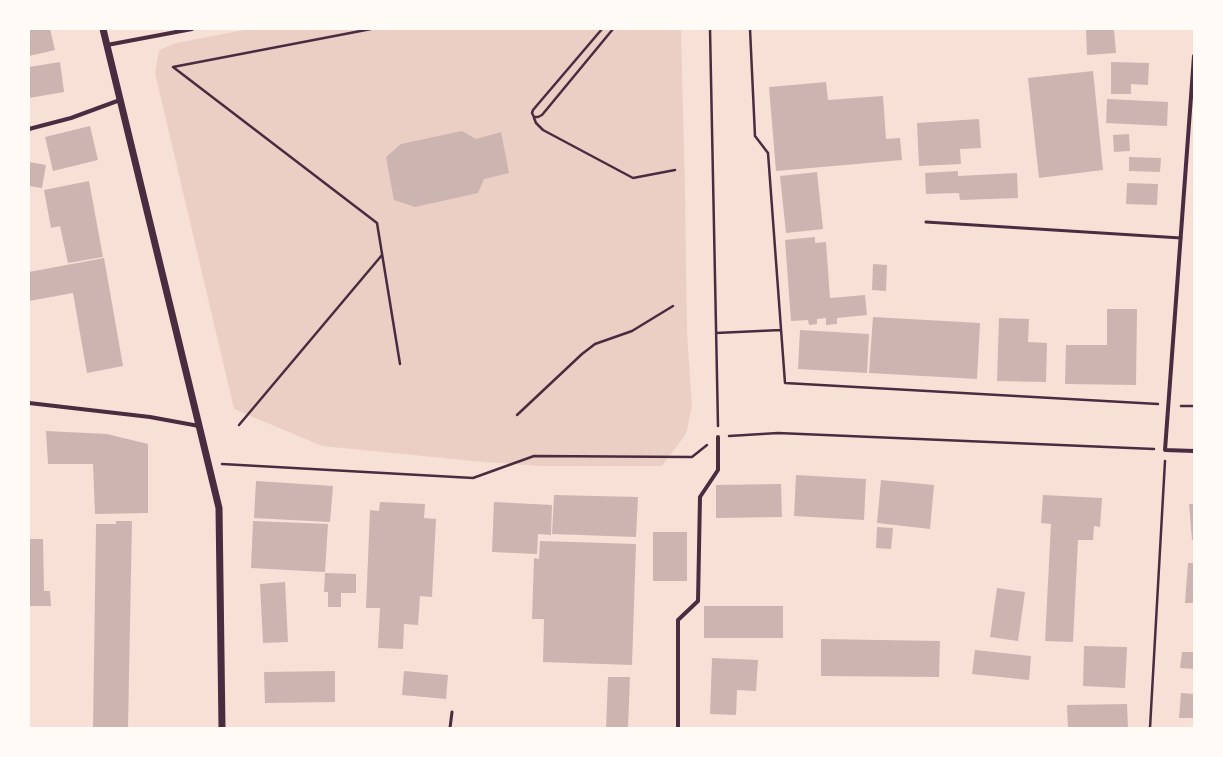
<!DOCTYPE html>
<style>
body{margin:0}
#map{position:relative;width:1223px;height:757px;overflow:hidden;background:#f7e1d7;font-family:Roboto,sans-serif}
canvas{display:block}
.frame{position:absolute;inset:0;border:30px solid #fffaf5;pointer-events:none}
</style>
<div id="map">
<canvas width="1223" height="757"></canvas>
<div class="frame"></div>
</div>
<script>
const c = document.querySelector('canvas').getContext('2d');
c.lineJoin = 'round';
function fill(path, color) { c.fillStyle = color; c.fill(path, 'evenodd'); }
const toPath = rows => new Path2D(rows.map(r => 'M' + r).join(''));
function strokePath(path, color, width, dash) { c.strokeStyle = color; c.lineWidth = width; c.lineCap = dash ? 'butt' : 'round'; c.setLineDash(dash || []); c.stroke(path); }
const green = toPath([
 [250,29,681,29,685,193,687,332,692,406,686,434,662,466,540,466,473,461,322,446,234,409,155,73,159,50,176,43]
]);
const building = toPath([
 [29,29,50,29,55,50,29,56],
 [1086,29,1114,29,1116,53,1087,55],
 [60,62,64,92,29,98,29,67],
 [1111,62,1149,63,1148,85,1131,84,1131,94,1111,94],
 [1093,71,1103,170,1039,178,1028,78],
 [826,82,828,100,883,96,886,139,900,138,902,160,776,171,769,87],
 [1107,99,1168,102,1167,126,1106,123],
 [979,119,981,148,960,149,961,164,919,166,917,123],
 [90,126,98,160,53,171,45,137],
 [462,131,476,139,501,132,509,173,484,179,478,193,415,207,394,200,386,157,401,144],
 [1129,134,1130,151,1114,152,1113,135],
 [1129,157,1161,158,1160,172,1129,171],
 [29,162,46,165,42,188,29,186],
 [958,171,958,176,1017,173,1018,198,960,200,959,193,926,194,925,173],
 [817,172,823,229,786,233,780,176],
 [89,181,103,257,68,263,60,226,51,228,44,190],
 [1127,183,1158,184,1157,205,1126,204],
 [815,237,815,243,826,242,830,298,865,295,867,315,837,318,837,324,826,325,826,318,817,319,817,324,809,325,808,320,791,321,785,240],
 [104,258,123,366,87,373,73,293,29,301,29,272],
 [873,264,887,265,886,291,872,290],
 [1107,309,1137,309,1136,385,1065,384,1066,345,1107,345],
 [873,317,980,323,977,379,869,373],
 [999,318,1029,319,1028,342,1047,343,1046,382,997,381],
 [800,330,869,334,867,373,798,369],
 [46,431,107,434,148,444,148,513,95,514,93,464,48,464],
 [796,475,866,479,864,520,794,516],
 [881,480,934,485,930,529,877,523],
 [256,481,333,486,330,522,254,518],
 [781,484,782,517,716,518,716,485],
 [554,495,638,497,636,537,552,534],
 [1043,495,1102,498,1100,527,1094,526,1093,540,1078,540,1073,642,1045,641,1051,524,1041,523],
 [380,502,425,504,424,518,436,519,432,597,420,596,418,625,404,624,403,649,378,648,380,608,366,608,370,510,379,511],
 [494,502,552,505,551,535,538,534,537,554,492,552],
 [1189,504,1194,504,1194,540,1192,540],
 [116,521,132,521,128,728,93,728,96,524,116,524],
 [253,521,328,524,325,572,251,568],
 [877,527,893,528,891,549,876,548],
 [653,532,687,532,687,581,653,581],
 [29,539,43,539,44,591,50,591,51,606,29,606],
 [540,541,636,544,632,665,543,662,544,619,532,619,534,558,539,559],
 [1188,563,1194,563,1194,603,1185,603],
 [325,573,356,574,356,593,341,593,341,607,328,607,328,592,324,592],
 [285,582,288,642,263,643,260,584],
 [997,588,1025,592,1018,641,990,637],
 [704,606,783,606,783,638,704,638],
 [821,639,940,641,939,677,821,676],
 [1084,646,1127,647,1125,688,1083,686],
 [975,650,1031,656,1029,680,972,674],
 [1182,652,1194,652,1194,669,1180,668],
 [712,658,758,660,756,691,737,690,736,715,710,714],
 [335,671,335,702,265,703,264,672],
 [404,671,448,675,446,699,402,695],
 [608,677,630,677,628,728,606,728],
 [1181,693,1194,694,1194,718,1179,718],
 [1127,704,1128,728,1068,728,1067,705]
]);
const path = toPath([
 [602,29,533,110,532,113,534,117,538,117,542,115,613,29],
 [710,29,718,426],
 [750,29,755,136,768,153,785,383,1158,404],
 [173,67,377,223,400,364],
 [173,67,371,29],
 [534,118,536,123,543,130,633,178,675,170],
 [716,333,781,330],
 [1181,406,1194,406],
 [517,415,582,354,595,344,632,331,673,306],
 [239,425,382,255],
 [729,436,778,433,1154,449],
 [222,464,473,478,534,456,692,457,707,445],
 [1150,728,1165,461]
]);
const service = toPath([
 [926,222,1181,238],
 [450,728,452,712]
]);
const minor = toPath([
 [107,45,192,29],
 [1194,56,1165,450,1194,451],
 [29,129,71,118,120,100],
 [29,403,150,417,199,426],
 [678,728,678,620,698,601,700,497,718,470,718,437]
]);
const tertiary = toPath([
 [103,29,219,508,222,728]
]);
fill(green, '#ebcfc5');
fill(building, '#ccb4b1');
strokePath(path, '#4a2c40', 2.5);
strokePath(service, '#4a2c40', 3);
strokePath(minor, '#4a2c40', 4);
strokePath(tertiary, '#4a2c40', 7);
</script>
